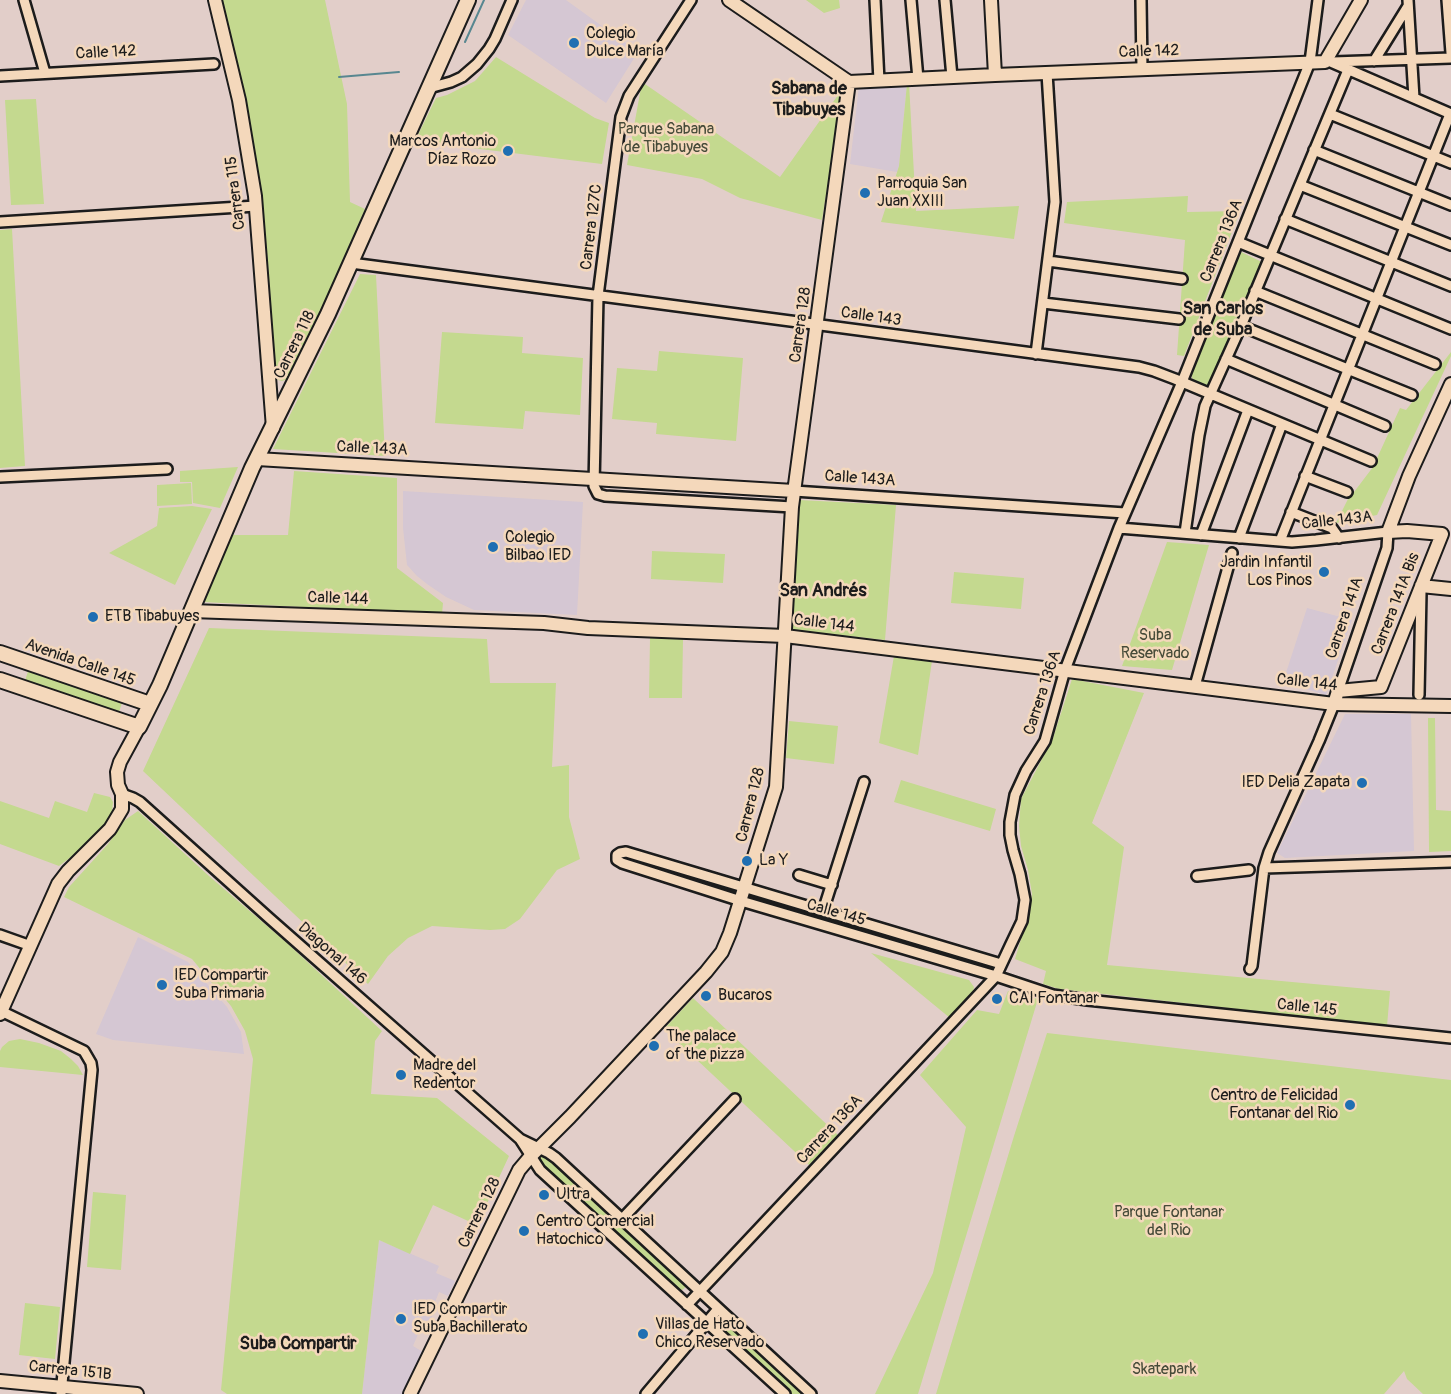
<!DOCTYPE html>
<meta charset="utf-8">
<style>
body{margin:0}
canvas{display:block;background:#e2cec9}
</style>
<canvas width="1451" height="1394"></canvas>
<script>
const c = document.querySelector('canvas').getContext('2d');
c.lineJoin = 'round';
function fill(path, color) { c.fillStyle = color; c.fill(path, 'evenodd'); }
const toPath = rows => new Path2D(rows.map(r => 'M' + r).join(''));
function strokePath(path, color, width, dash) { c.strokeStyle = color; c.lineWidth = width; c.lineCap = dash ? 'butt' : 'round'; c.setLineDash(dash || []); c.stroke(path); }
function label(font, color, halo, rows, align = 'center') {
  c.font = font + ' Pangolin,sans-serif'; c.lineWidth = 5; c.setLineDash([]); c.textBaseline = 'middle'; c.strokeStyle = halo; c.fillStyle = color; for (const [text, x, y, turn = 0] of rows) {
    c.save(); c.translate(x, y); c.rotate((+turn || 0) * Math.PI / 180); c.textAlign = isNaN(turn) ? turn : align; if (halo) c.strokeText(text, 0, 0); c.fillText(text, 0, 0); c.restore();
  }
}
const built = toPath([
 [526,0,566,0,638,52,606,103,508,35],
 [907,84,899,166,897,172,850,164,859,86],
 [403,491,583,502,577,615,474,610,446,597,427,584,417,576,407,565,403,528],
 [1307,608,1352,620,1326,695,1283,682],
 [1345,714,1411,714,1414,851,1285,858,1277,853],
 [138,937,188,962,227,1007,241,1032,244,1054,113,1040,96,1034],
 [379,1240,439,1266,436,1273,455,1281,448,1296,439,1292,434,1305,436,1307,425,1334,419,1332,413,1346,423,1352,402,1394,362,1394]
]);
const green = toPath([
 [221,0,325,0,347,104,350,202,365,209,295,369,288,379,282,381,278,380,275,373,268,263,260,184,240,82],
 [806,0,839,0,840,8,824,13],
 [496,57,595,118,609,123,602,164,415,141,436,98,447,95,475,81],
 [642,82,780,177,843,88,822,220,740,198,702,179,627,165],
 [909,83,916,211,1019,206,1014,239,881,222,899,166,907,84],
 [36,99,44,204,11,205,5,100],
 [1188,196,1187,212,1240,211,1184,356,1177,355,1185,240,1064,223,1067,202],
 [12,229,25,466,0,468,0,230],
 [1239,251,1262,262,1208,387,1197,383,1192,378,1191,370],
 [360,274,376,275,385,456,273,449],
 [442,332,523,337,522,353,583,358,580,415,525,411,523,429,435,423],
 [659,351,743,358,736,441,656,434,657,423,612,419,617,368,657,371],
 [1451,352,1451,356,1377,515,1336,523,1351,493,1354,492,1373,467,1400,408,1406,410],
 [238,467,220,508,193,503,192,482,180,482,180,471],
 [294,471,397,478,397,568,443,603,442,614,203,602,232,535,288,535],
 [191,483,192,504,157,506,157,485],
 [799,500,896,505,885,640,792,630],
 [192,506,212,509,175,585,109,553,157,526,159,508],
 [1167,542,1209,545,1172,670,1122,666],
 [652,551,725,554,723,583,651,579],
 [954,572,1024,578,1021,609,951,603],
 [209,628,487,639,490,683,556,683,552,767,569,765,569,817,580,859,557,870,520,919,505,929,490,930,432,926,408,938,388,956,368,984,143,771],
 [650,638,683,639,682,698,649,698],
 [894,656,932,661,918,755,879,743],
 [29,668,123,700,119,712,25,681],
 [1072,679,1144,693,1092,823,1124,847,1107,965,1390,991,1387,1026,1059,989,1043,984,1046,971,1015,959,1027,919,1032,894,1028,870,1021,846,1019,826,1021,799,1053,738],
 [1428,718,1435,718,1436,810,1451,811,1451,851,1429,852],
 [789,721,838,726,834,764,786,758],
 [901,780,996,809,990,831,894,802],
 [94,793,110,797,113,802,112,812,102,830,91,842,59,866,0,844,0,801,49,818,55,801,87,812],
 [138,811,209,876,288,944,382,1031,375,1041,371,1094,437,1098,509,1156,477,1225,433,1205,410,1254,379,1240,362,1394,227,1394,221,1390,253,1059,245,1031,231,1006,192,959,64,897,69,887,108,844,125,820],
 [871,953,969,980,974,987,972,996,950,1018],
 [1008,991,1038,999,918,1394,875,1394,933,1273,966,1127,920,1075,977,1010,999,1014],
 [693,998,838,1135,809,1165,664,1029],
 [1047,1033,1451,1080,1451,1394,1423,1394,1407,1379,1404,1371,1384,1394,936,1394,1014,1136],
 [20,1039,39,1043,61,1051,71,1059,78,1066,83,1075,0,1067,0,1051,2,1047,9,1041],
 [541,1154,561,1168,688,1285,681,1291,600,1219,537,1160],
 [93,1192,126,1195,121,1270,87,1267],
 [25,1303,60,1307,55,1359,19,1355],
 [717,1316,720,1316,805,1394,792,1394,714,1324,713,1320]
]);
const stream = toPath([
 [465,42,484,0],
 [339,77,399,72]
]);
const minor = toPath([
 [24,0,45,73],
 [691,0,629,96,621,117,598,296,594,486,598,494,605,496,792,507],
 [875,0,879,81],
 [911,0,918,79],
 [945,0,952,77],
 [1141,0,1142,69],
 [1408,0,1414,98],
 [1447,0,1451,53],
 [1374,61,1408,6],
 [1331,62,1451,114],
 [1333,62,1451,58],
 [0,76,214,64],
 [429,88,451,82,462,77,477,64,489,49,495,39,512,0],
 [1330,114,1451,163],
 [1314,150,1451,205],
 [1300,185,1451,245],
 [1285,219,1451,286],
 [0,222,256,206],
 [1238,242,1451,329],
 [1048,261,1182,279],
 [351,263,1139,367,1154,371,1175,379,1371,461],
 [1255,291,1435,364],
 [1043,303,1179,319],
 [1241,326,1412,395],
 [1036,354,1055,202,1047,73],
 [1226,359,1385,426],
 [1305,476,1347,492],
 [0,477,167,469],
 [794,491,1125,513],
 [1291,512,1332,528,1339,538],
 [1119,528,1292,542,1316,540,1388,532,1387,548,1338,691],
 [1185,533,1199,435,1205,406,1241,326,1348,70],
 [1201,535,1248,410],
 [1239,538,1282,424],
 [1280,541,1450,114],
 [1195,686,1232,553],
 [1419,695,1421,592],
 [122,794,133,798,140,802,269,918,520,1139,549,1153,556,1158,811,1394],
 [1264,868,1451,862],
 [799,875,832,885],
 [1197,876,1249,870],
 [823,911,864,782],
 [0,935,31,946],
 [1001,964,626,852,620,853,617,855,617,860,622,863,741,901,996,976,1053,995,1087,1000,1451,1038],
 [1250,969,1252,966,1264,868,1269,852,1319,741,1334,704],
 [1,1011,84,1051,91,1063,92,1070,61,1394],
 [520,1139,540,1170,785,1394],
 [622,1219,735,1099],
 [687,1305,996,976,1011,944,1022,921,1025,900,1020,874,1013,850,1010,835,1010,822,1015,795,1026,771,1045,741,1065,670,1119,528,1182,382,1310,62,1318,0],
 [646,1394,718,1309]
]);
const tertiary = toPath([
 [215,0,239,100,255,196,273,428],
 [729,0,849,82],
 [991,0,995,75],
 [849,82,995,75,1325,62,1361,0],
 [257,459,794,491],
 [1421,586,1451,589],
 [191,611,544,623,588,628,785,636,1334,704,1451,706],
 [1334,704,1338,691,1381,687,1442,534,1407,531,1388,532,1409,476,1451,384],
 [0,1014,58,884,68,871,110,829,122,809,122,794,118,785,117,772,120,762,139,727],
 [0,1381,137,1394],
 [410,1394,519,1170,530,1157,570,1117,706,972,722,952,730,933,776,787,792,507,849,82]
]);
const secondary = toPath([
 [0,653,150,704],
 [0,680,139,727,160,685,252,468,328,314,468,0]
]);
const markers = [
 [574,43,6,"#1f6fb2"],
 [508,151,6,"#1f6fb2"],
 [865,193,6,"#1f6fb2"],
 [493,547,6,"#1f6fb2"],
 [1324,572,6,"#1f6fb2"],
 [93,617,6,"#1f6fb2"],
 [1362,783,6,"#1f6fb2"],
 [747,861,6,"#1f6fb2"],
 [162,985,6,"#1f6fb2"],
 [706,996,6,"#1f6fb2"],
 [997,999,6,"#1f6fb2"],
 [654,1046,6,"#1f6fb2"],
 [401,1075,6,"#1f6fb2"],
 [1350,1105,6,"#1f6fb2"],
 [544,1195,6,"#1f6fb2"],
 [524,1231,6,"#1f6fb2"],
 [401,1319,6,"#1f6fb2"],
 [643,1334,6,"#1f6fb2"]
];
const poiNames = [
 ["Colegio",586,34],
 ["Dulce María",586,52],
 ["Marcos Antonio",496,142,"right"],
 ["Díaz Rozo",496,160,"right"],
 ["Parroquia San",877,184],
 ["Juan XXIII",877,202],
 ["Colegio",505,538],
 ["Bilbao IED",505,556],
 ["Jardin Infantil",1312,563,"right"],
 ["Los Pinos",1312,581,"right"],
 ["ETB Tibabuyes",105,617],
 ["IED Delia Zapata",1350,783,"right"],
 ["La Y",759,861],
 ["IED Compartir",174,976],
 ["Suba Primaria",174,994],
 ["Bucaros",718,996],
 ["CAI Fontanar",1009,999],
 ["The palace",666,1037],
 ["of the pizza",666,1055],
 ["Madre del",413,1066],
 ["Redentor",413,1084],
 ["Centro de Felicidad",1338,1096,"right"],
 ["Fontanar del Rio",1338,1114,"right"],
 ["Ultra",556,1195],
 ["Centro Comercial",536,1222],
 ["Hatochico",536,1240],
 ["IED Compartir",413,1310],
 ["Suba Bachillerato",413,1328],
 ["Villas de Hato",655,1325],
 ["Chico Reservado",655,1343]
];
const streetNames = [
 ["Calle 142",1149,52,-2],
 ["Calle 142",106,53,-3],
 ["Carrera 115",236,193,-97],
 ["Carrera 127C",592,227,-83],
 ["Carrera 136A",1222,241,-68],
 ["Calle 143",871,317,8],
 ["Carrera 128",801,325,-82],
 ["Carrera 118",295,345,-64],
 ["Calle 143A",372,449,3],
 ["Calle 143A",860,479,4],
 ["Calle 143A",1337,521,-6],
 ["Calle 144",338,599,2],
 ["Carrera 141A Bis",1396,604,-69],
 ["Carrera 141A",1345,618,-71],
 ["Calle 144",824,624,7],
 ["Avenida Calle 145",80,663,19],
 ["Calle 144",1307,683,6],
 ["Carrera 136A",1043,693,-72],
 ["Carrera 128",751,805,-76],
 ["Calle 145",836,913,16],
 ["Diagonal 146",332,954,41],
 ["Calle 145",1307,1008,6],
 ["Carrera 136A",830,1130,-47],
 ["Carrera 128",480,1213,-64],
 ["Carrera 151B",70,1371,6]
];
const parkNames = [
 ["Parque Sabana",666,130],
 ["de Tibabuyes",666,148],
 ["Suba",1155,636],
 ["Reservado",1155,654],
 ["Parque Fontanar",1169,1213],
 ["del Rio",1169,1231],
 ["Skatepark",1164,1370]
];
const neighbourhoodNames = [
 ["Sabana de",809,89],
 ["Tibabuyes",809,110],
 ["San Carlos",1223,309],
 ["de Suba",1223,330],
 ["San Andrés",823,591],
 ["Suba Compartir",298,1344]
];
fill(built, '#d5c7d3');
fill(green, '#c4d98f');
strokePath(stream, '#588790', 2);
strokePath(minor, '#1c1c1c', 14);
strokePath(tertiary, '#1c1c1c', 16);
strokePath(secondary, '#1c1c1c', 18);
strokePath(minor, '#f4d8bb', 9);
strokePath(tertiary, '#f4d8bb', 12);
strokePath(secondary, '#f4d8bb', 14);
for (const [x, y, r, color] of markers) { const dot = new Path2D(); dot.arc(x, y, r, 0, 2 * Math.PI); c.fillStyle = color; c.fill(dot); strokePath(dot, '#f4d8bb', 2); }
label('16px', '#1c1c1c', '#f4d8bb', poiNames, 'left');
label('16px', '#1c1c1c', '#f4d8bb', streetNames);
label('16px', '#464b39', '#f4d8bb', parkNames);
label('bold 18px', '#1c1c1c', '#f4d8bb', neighbourhoodNames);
</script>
